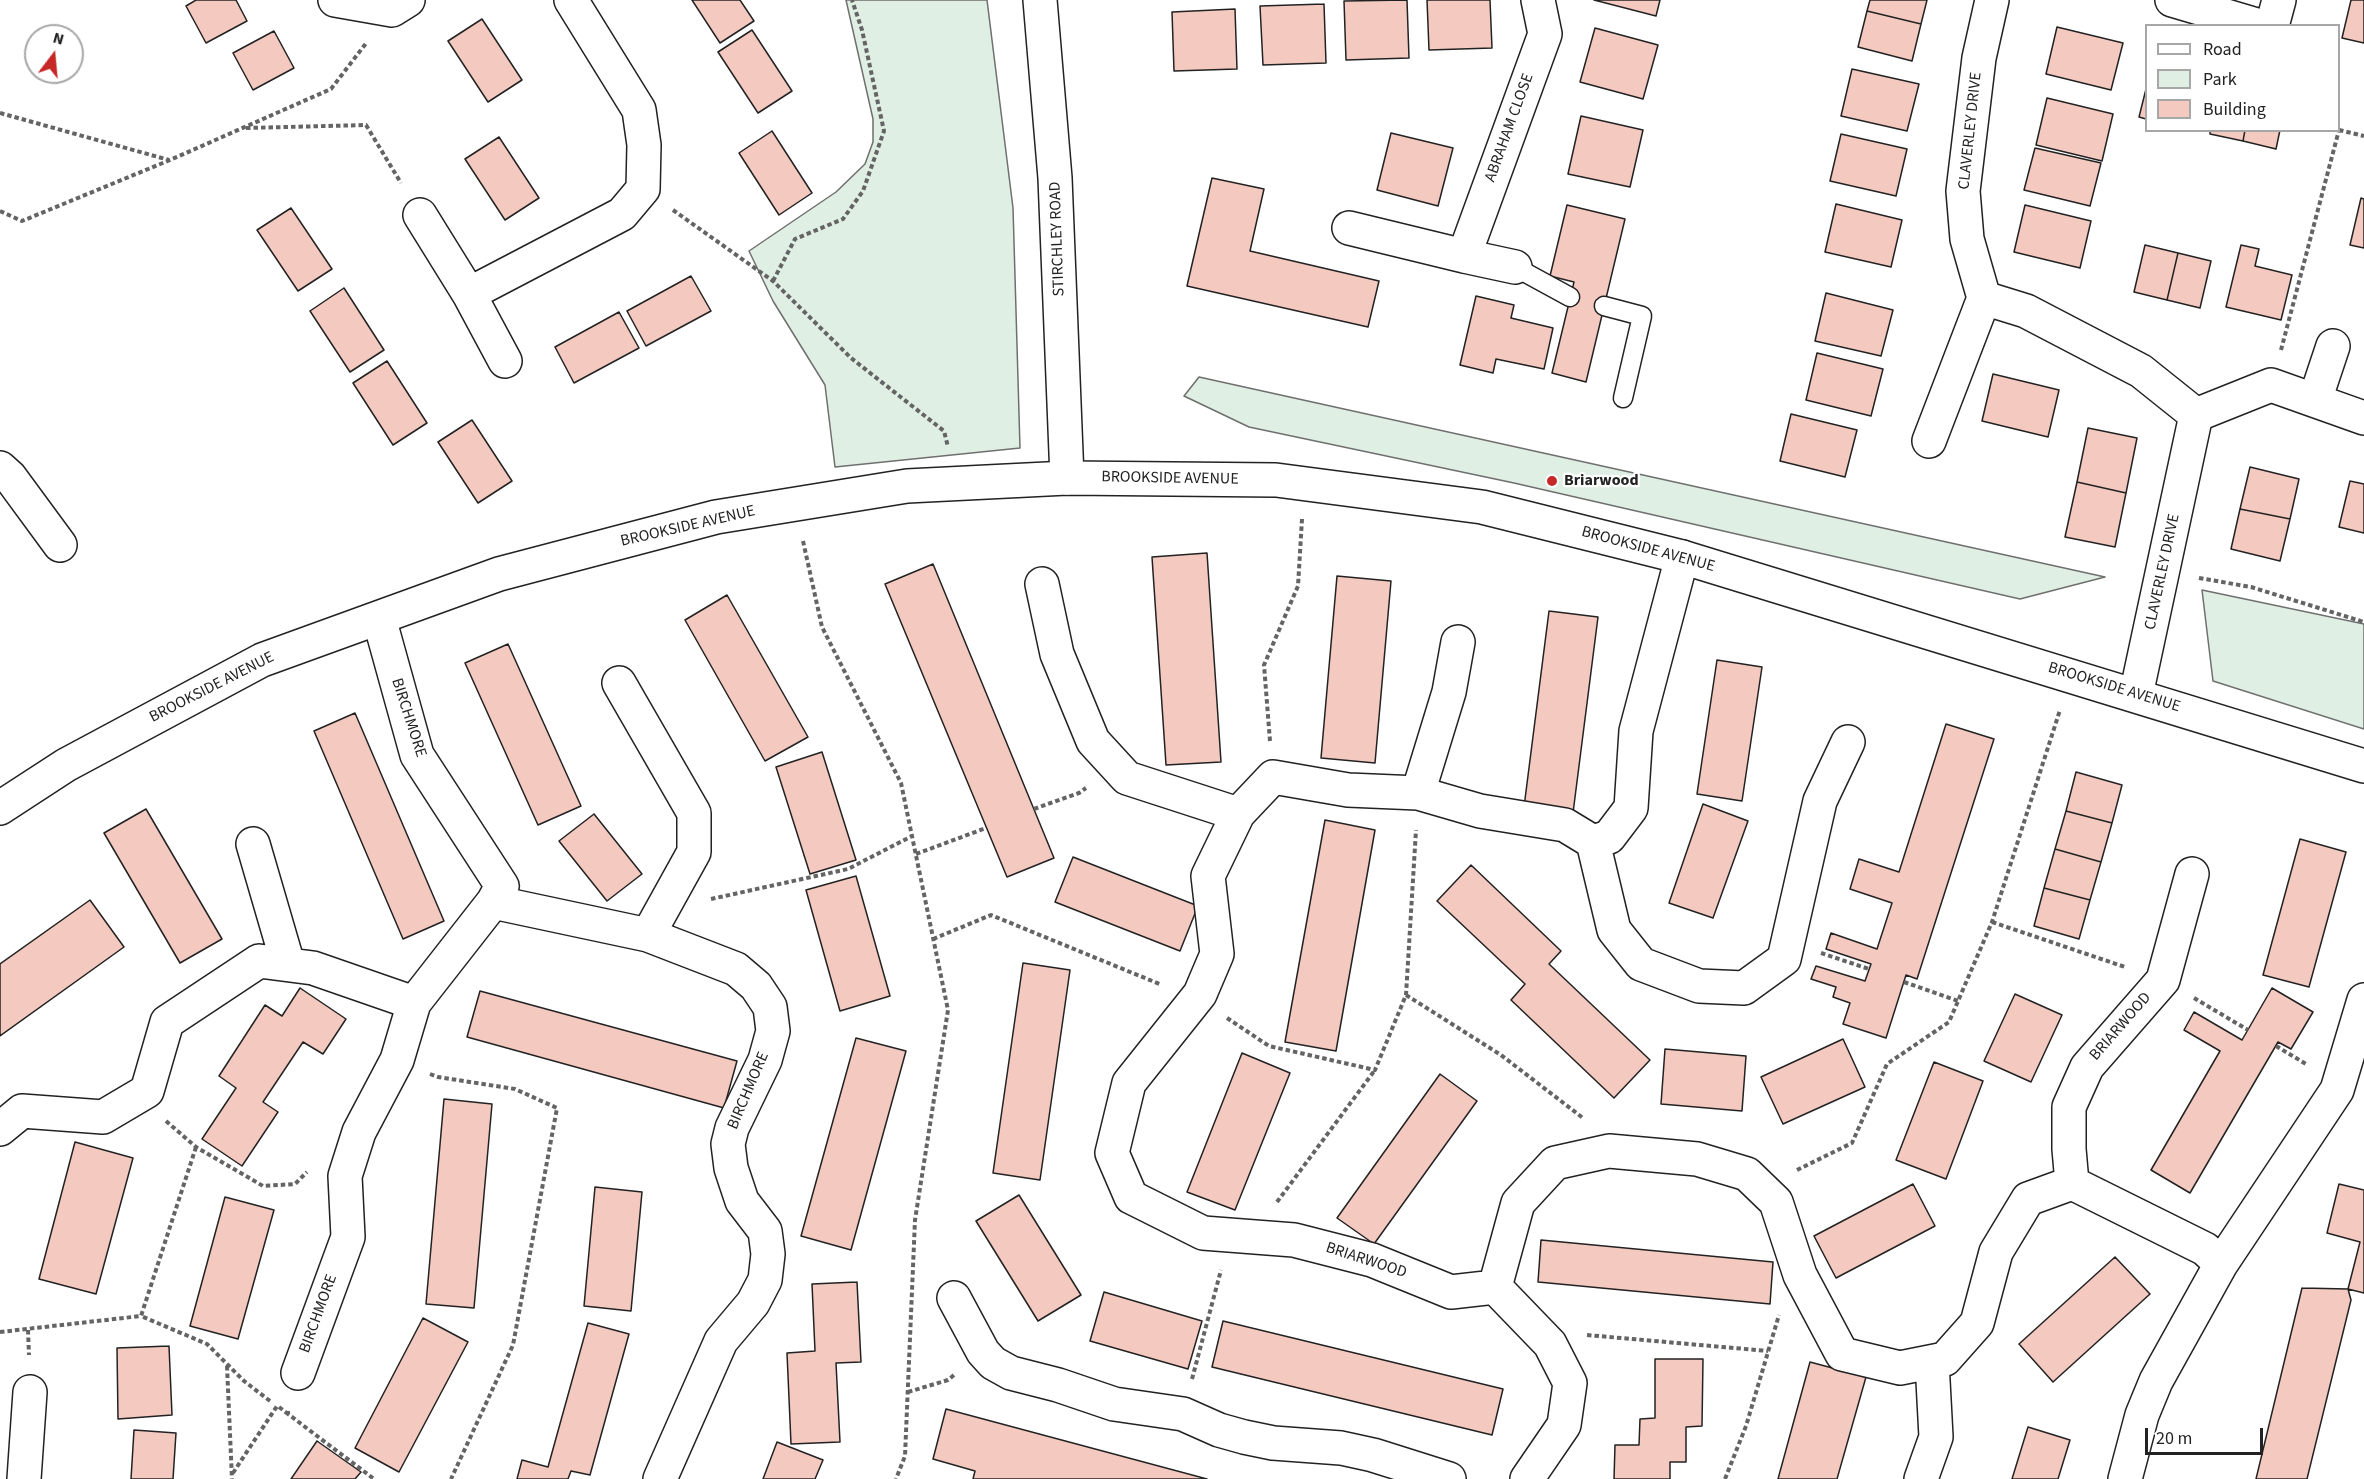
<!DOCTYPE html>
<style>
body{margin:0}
#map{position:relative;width:2364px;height:1479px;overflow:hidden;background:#fff;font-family:"Source Sans 3",sans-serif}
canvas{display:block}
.legend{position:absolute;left:2145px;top:24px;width:195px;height:108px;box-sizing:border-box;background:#fff;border:2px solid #a7a7a7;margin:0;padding:8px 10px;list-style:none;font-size:18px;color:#222}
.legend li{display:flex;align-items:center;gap:12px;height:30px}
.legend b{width:30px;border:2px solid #a7a7a7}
.north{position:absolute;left:24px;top:24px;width:60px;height:60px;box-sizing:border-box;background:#fff;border:2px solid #a7a7a7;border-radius:50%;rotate:16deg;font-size:16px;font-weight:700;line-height:24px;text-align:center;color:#222}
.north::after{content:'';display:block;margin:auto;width:21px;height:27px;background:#c62828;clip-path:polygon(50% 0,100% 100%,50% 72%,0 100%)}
.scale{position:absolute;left:2145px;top:1428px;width:118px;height:27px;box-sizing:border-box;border:3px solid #222;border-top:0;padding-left:8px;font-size:18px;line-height:21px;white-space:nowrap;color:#222;-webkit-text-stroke:4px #fff;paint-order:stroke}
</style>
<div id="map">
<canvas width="2364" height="1479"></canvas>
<ul class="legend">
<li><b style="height:8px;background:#fff"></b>Road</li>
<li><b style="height:16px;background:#e0efe3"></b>Park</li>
<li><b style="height:16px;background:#f3c9c0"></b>Building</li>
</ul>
<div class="north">N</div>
<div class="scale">20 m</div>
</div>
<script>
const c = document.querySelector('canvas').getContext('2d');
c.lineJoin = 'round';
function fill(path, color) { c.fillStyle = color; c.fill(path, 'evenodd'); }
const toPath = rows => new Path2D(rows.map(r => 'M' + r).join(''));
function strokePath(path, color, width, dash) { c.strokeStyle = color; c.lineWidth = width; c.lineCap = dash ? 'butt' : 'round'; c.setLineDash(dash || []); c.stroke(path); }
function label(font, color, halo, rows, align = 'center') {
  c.font = font + ' "Source Sans 3",sans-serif'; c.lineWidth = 4.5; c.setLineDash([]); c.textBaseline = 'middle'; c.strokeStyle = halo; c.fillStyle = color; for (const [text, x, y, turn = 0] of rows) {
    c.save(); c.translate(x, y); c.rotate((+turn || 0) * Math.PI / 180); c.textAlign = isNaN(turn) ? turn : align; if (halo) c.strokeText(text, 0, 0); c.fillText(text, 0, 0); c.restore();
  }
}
const green = toPath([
 [846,0,987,0,1013,208,1020,448,835,467,825,385,773,301,749,251,836,192,865,164,873,142,873,119,846,0],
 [1199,377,2105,577,2020,599,1514,483,1249,427,1184,396,1199,377],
 [2202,590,2364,624,2364,729,2213,681,2202,590]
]);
const building = toPath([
 [196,0,236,0,247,21,206,43,186,6,196,0],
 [692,0,740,0,754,21,720,43,692,0],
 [1407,0,1409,58,1346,60,1344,1,1407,0],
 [1427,0,1490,0,1492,48,1429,50,1427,0],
 [1594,0,1660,0,1656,16,1594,0],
 [1870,0,1927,0,1921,24,1867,11,1870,0],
 [2351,0,2364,0,2364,43,2342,38,2351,0],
 [1324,4,1326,63,1263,65,1260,6,1324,4],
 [1235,9,1237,69,1174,71,1172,12,1235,9],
 [1867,11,1921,24,1912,61,1858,47,1867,11],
 [482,19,522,80,488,102,448,41,482,19],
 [2057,27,2123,43,2111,90,2046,74,2057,27],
 [1595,28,1658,45,1643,99,1580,82,1595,28],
 [752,30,792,91,758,113,718,52,752,30],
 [274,31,294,68,253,90,233,53,274,31],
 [1852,69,1919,84,1907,131,1841,116,1852,69],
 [2146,89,2146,119,2139,117,2146,89],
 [2047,98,2113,114,2102,161,2036,145,2047,98],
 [1581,116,1643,130,1630,187,1568,174,1581,116],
 [2210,130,2245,130,2243,141,2210,134,2210,130],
 [2245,130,2280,130,2276,149,2243,141,2245,130],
 [772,131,812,193,779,215,739,153,772,131],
 [1391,133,1453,148,1438,206,1377,190,1391,133],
 [1841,134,1907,149,1896,196,1830,181,1841,134],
 [499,137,539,198,505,220,465,159,499,137],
 [2035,148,2101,163,2090,206,2024,190,2035,148],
 [1212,178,1264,189,1250,251,1379,281,1368,327,1187,286,1212,178],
 [2361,198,2364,199,2364,248,2350,245,2361,198],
 [1836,204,1902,220,1891,267,1825,252,1836,204],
 [1567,205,1625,219,1586,382,1552,373,1574,282,1550,276,1567,205],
 [2025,205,2091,221,2080,268,2014,252,2025,205],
 [291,208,332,269,298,291,257,230,291,208],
 [2145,245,2178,253,2167,300,2134,292,2145,245],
 [2241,245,2259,249,2255,266,2292,275,2281,320,2226,307,2241,245],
 [2178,253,2211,261,2200,308,2167,300,2178,253],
 [691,276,711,311,646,346,627,311,691,276],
 [344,288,384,350,350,372,310,311,344,288],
 [1826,293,1893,310,1881,356,1815,341,1826,293],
 [1476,296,1514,305,1511,318,1553,328,1544,369,1496,359,1493,373,1460,365,1476,296],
 [619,312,639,348,574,383,555,347,619,312],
 [1817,353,1883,369,1871,416,1806,400,1817,353],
 [387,361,427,423,393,445,353,383,387,361],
 [1993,374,2059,390,2048,437,1982,421,1993,374],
 [1791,414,1857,430,1845,477,1780,461,1791,414],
 [472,420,512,481,478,503,438,442,472,420],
 [2088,428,2137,438,2126,493,2077,482,2088,428],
 [2250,467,2299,479,2290,519,2240,509,2250,467],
 [2350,481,2364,484,2364,533,2339,527,2350,481],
 [2077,482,2126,493,2115,547,2065,537,2077,482],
 [2240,509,2290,519,2280,561,2231,549,2240,509],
 [1207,553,1221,762,1166,765,1152,557,1207,553],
 [933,564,1054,858,1007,877,885,584,933,564],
 [1337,576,1391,581,1375,763,1321,758,1337,576],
 [727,595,808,737,765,761,685,620,727,595],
 [1549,611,1598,617,1573,813,1524,807,1549,611],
 [508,644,581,806,538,825,465,663,508,644],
 [1717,660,1762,667,1742,801,1697,794,1717,660],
 [355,713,444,921,403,939,314,731,355,713],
 [1946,724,1994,739,1917,979,1906,975,1886,1038,1843,1024,1850,1003,1833,997,1836,987,1811,979,1816,966,1865,981,1871,964,1826,949,1831,933,1877,949,1892,903,1850,889,1859,859,1899,872,1946,724],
 [822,752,856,860,810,874,776,767,822,752],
 [2076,772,2122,785,2112,823,2066,811,2076,772],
 [1703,804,1748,821,1713,918,1669,903,1703,804],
 [146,809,222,939,180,963,104,833,146,809],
 [2066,811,2112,823,2101,862,2055,849,2066,811],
 [594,814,642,874,607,901,559,841,594,814],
 [1325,820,1375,830,1336,1051,1285,1042,1325,820],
 [2300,839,2346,852,2309,987,2263,975,2300,839],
 [2055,849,2101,862,2090,900,2044,888,2055,849],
 [1073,857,1198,906,1180,951,1055,902,1073,857],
 [1471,865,1561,951,1549,964,1650,1060,1614,1098,1511,1000,1525,984,1437,901,1471,865],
 [856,876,890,996,840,1011,806,890,856,876],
 [2044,888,2090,900,2079,939,2034,926,2044,888],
 [90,900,124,947,0,1036,0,964,90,900],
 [1023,963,1070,970,1040,1180,993,1173,1023,963],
 [300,988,346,1019,323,1054,303,1042,263,1102,278,1112,242,1166,202,1139,236,1088,219,1076,265,1005,282,1016,300,988],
 [2272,988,2313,1012,2291,1049,2278,1042,2190,1193,2151,1170,2220,1051,2184,1030,2194,1012,2242,1040,2272,988],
 [480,991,737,1061,724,1108,467,1037,480,991],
 [2015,994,2062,1015,2031,1082,1984,1061,2015,994],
 [856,1038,906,1051,851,1250,801,1236,856,1038],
 [1843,1039,1865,1087,1783,1124,1761,1077,1843,1039],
 [1665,1049,1746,1056,1742,1111,1661,1104,1665,1049],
 [1242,1053,1290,1073,1235,1210,1187,1192,1242,1053],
 [1934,1062,1983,1081,1946,1179,1896,1160,1934,1062],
 [1440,1074,1477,1101,1374,1244,1337,1218,1440,1074],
 [444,1099,492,1104,474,1308,426,1304,444,1099],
 [75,1142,133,1158,96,1294,39,1279,75,1142],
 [1913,1184,1935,1226,1836,1278,1814,1236,1913,1184],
 [2339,1184,2364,1190,2364,1293,2348,1289,2360,1242,2327,1233,2339,1184],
 [595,1187,642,1192,631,1311,584,1306,595,1187],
 [1019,1195,1081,1295,1038,1321,976,1221,1019,1195],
 [225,1197,274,1210,238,1339,190,1326,225,1197],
 [1541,1240,1773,1262,1770,1304,1538,1282,1541,1240],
 [2115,1257,2150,1294,2053,1382,2019,1344,2115,1257],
 [857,1282,861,1362,836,1363,840,1442,791,1444,787,1353,815,1351,812,1284,857,1282],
 [2302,1288,2348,1289,2351,1300,2307,1479,2256,1479,2302,1288],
 [1104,1292,1202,1321,1188,1369,1090,1341,1104,1292],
 [423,1318,468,1342,399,1472,355,1448,423,1318],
 [1223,1321,1503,1389,1492,1435,1212,1367,1223,1321],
 [588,1323,629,1334,590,1475,571,1471,568,1479,517,1479,522,1460,548,1467,588,1323],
 [169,1346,172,1415,118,1419,117,1348,169,1346],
 [1655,1359,1703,1359,1702,1426,1686,1427,1686,1462,1670,1462,1670,1479,1614,1479,1615,1445,1639,1445,1640,1419,1655,1418,1655,1359],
 [1810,1362,1866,1377,1837,1479,1778,1479,1810,1362],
 [946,1409,1207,1479,973,1479,975,1471,933,1459,946,1409],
 [2028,1427,2070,1440,2058,1479,2012,1479,2028,1427],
 [134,1430,176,1433,173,1479,131,1479,134,1430],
 [317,1441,361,1472,355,1479,291,1479,317,1441],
 [777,1442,823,1460,815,1479,763,1479,777,1442]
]);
const path = toPath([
 [0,113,169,160],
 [246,128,366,125,401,183],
 [2339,130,2364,136],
 [673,210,773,281,851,358,944,431,948,447],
 [0,211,22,221,170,160,331,89,367,42],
 [773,281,795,239,843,219,863,191,884,131,862,30,852,0],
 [2281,350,2339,130],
 [803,541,822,627,901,783,948,1010,915,1220,905,1456,896,1479],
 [2199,578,2251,587,2364,622],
 [1270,741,1264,665,1298,586,1302,519],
 [1034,809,1079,793,1086,788],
 [916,854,986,828],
 [711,899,848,869,912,836],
 [1992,922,2125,967],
 [933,939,991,915,1162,985],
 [1821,953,1869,969],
 [1904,982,1958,1001],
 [1406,995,1501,1055,1583,1118],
 [2194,998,2248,1030],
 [1227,1018,1269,1046,1375,1070,1406,995,1416,830],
 [2276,1046,2306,1064],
 [430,1074,438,1077,515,1089,557,1108,513,1345,451,1479],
 [166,1121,196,1147,263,1186,295,1184,307,1172],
 [196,1147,141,1316,207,1344,244,1381,270,1401],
 [1797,1170,1852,1143,1887,1064,1949,1022,1992,922,2060,710],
 [1277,1202,1375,1070],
 [28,1330,29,1355],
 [0,1332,141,1316],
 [1587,1335,1768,1351],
 [227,1366,232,1479],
 [1192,1379,1221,1270],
 [908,1392,948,1380,954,1375],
 [279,1407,288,1414],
 [288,1411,288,1414,374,1479],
 [233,1473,277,1406],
 [1725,1479,1746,1426,1779,1315]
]);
const service = toPath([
 [1515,267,1570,297],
 [1604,306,1642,316,1623,398]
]);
const minor = toPath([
 [335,0,392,10,408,0],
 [1040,0,1055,178,1067,478],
 [2172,0,2260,26],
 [2272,26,2279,0],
 [420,215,469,294,505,361],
 [1349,228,1464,256,1545,34,1538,0],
 [1464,256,1515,267],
 [469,294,622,214,643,189,644,145,639,110,571,0],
 [1984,298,1967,239,1963,191,1979,58,1992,0],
 [2315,400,2333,346],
 [2196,415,2271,385,2364,418],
 [1929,441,1984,298,2026,311,2141,371,2196,415,2136,695],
 [0,468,10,477,60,545],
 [1682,557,1636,731,1631,808,1609,837,1593,842,1565,825,1480,811,1418,793,1348,790,1273,777,1238,814,1208,876,1217,954,1200,994,1129,1083,1112,1153,1131,1197,1203,1233,1294,1240,1372,1260,1451,1292,1495,1287,1518,1203,1555,1163,1609,1151,1697,1159,1747,1174,1776,1202,1800,1275,1842,1354,1900,1368,1945,1359,1977,1323,1996,1252,2028,1199,2072,1183,2069,1149,2069,1107,2087,1067,2163,980,2192,874],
 [1042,584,1057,654,1093,741,1127,778,1238,814],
 [619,683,694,813,694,852,648,935],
 [1418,793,1449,692,1458,642],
 [1593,842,1614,930,1641,964,1699,986,1744,988,1784,959,1820,801,1848,742],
 [253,844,288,964],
 [493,902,648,935,736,969,756,986,770,1007,773,1031,765,1060,732,1128,728,1144,731,1168,742,1201,765,1231,768,1254,765,1280,753,1303,721,1341,660,1479],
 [0,1129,22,1111,103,1117,147,1091,167,1022,259,961,313,968,414,1003],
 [2072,1183,2205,1249,2221,1264],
 [1495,1287,1550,1344,1570,1383,1564,1425,1527,1479],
 [954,1298,983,1352,993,1363,1011,1373,1058,1385,1114,1404,1183,1414,1219,1430,1244,1437,1273,1443,1341,1448,1373,1455,1449,1479],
 [298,1373,348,1237,345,1176,359,1132,397,1060,414,1003,493,902,502,886,417,755,379,618],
 [24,1479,30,1392],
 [1921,1479,1936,1437,1932,1362],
 [2125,1479,2142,1415,2156,1381,2221,1264,2337,1090,2364,1000]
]);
const tertiary = toPath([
 [0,808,66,765,262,660,499,574,716,517,907,486,1067,478,1276,480,1482,507,1682,557,2364,766]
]);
const markers = [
 [1552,481,6,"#c62828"]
];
const streetNames = [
 ["ABRAHAM CLOSE",1510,128,-70],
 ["CLAVERLEY DRIVE",1971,131,-84],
 ["STIRCHLEY ROAD",1058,239,-92],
 ["BROOKSIDE AVENUE",1170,479,1],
 ["BROOKSIDE AVENUE",688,527,-13],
 ["BROOKSIDE AVENUE",1648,550,15],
 ["CLAVERLEY DRIVE",2163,572,-78],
 ["BROOKSIDE AVENUE",212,688,-27],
 ["BROOKSIDE AVENUE",2114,688,17],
 ["BIRCHMORE",408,718,72],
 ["BRIARWOOD",2121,1027,-49],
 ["BIRCHMORE",749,1091,-67],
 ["BRIARWOOD",1366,1261,18],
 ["BIRCHMORE",319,1314,-70]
];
const poiNames = [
 ["Briarwood",1564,481]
];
fill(green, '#e0efe3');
strokePath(green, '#6f6f6f', 1.5);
fill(building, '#f3c9c0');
strokePath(building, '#222', 1.5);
strokePath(service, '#222', 21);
strokePath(minor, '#222', 36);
strokePath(tertiary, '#222', 36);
strokePath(path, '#646464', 4, [4.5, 3]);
strokePath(service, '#fff', 18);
strokePath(minor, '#fff', 33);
strokePath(tertiary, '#fff', 33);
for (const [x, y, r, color] of markers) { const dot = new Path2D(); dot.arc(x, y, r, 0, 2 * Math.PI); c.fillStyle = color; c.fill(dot); strokePath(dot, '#fff', 2); }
label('16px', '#222', '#fff', streetNames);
label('bold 16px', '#222', '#fff', poiNames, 'left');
</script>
